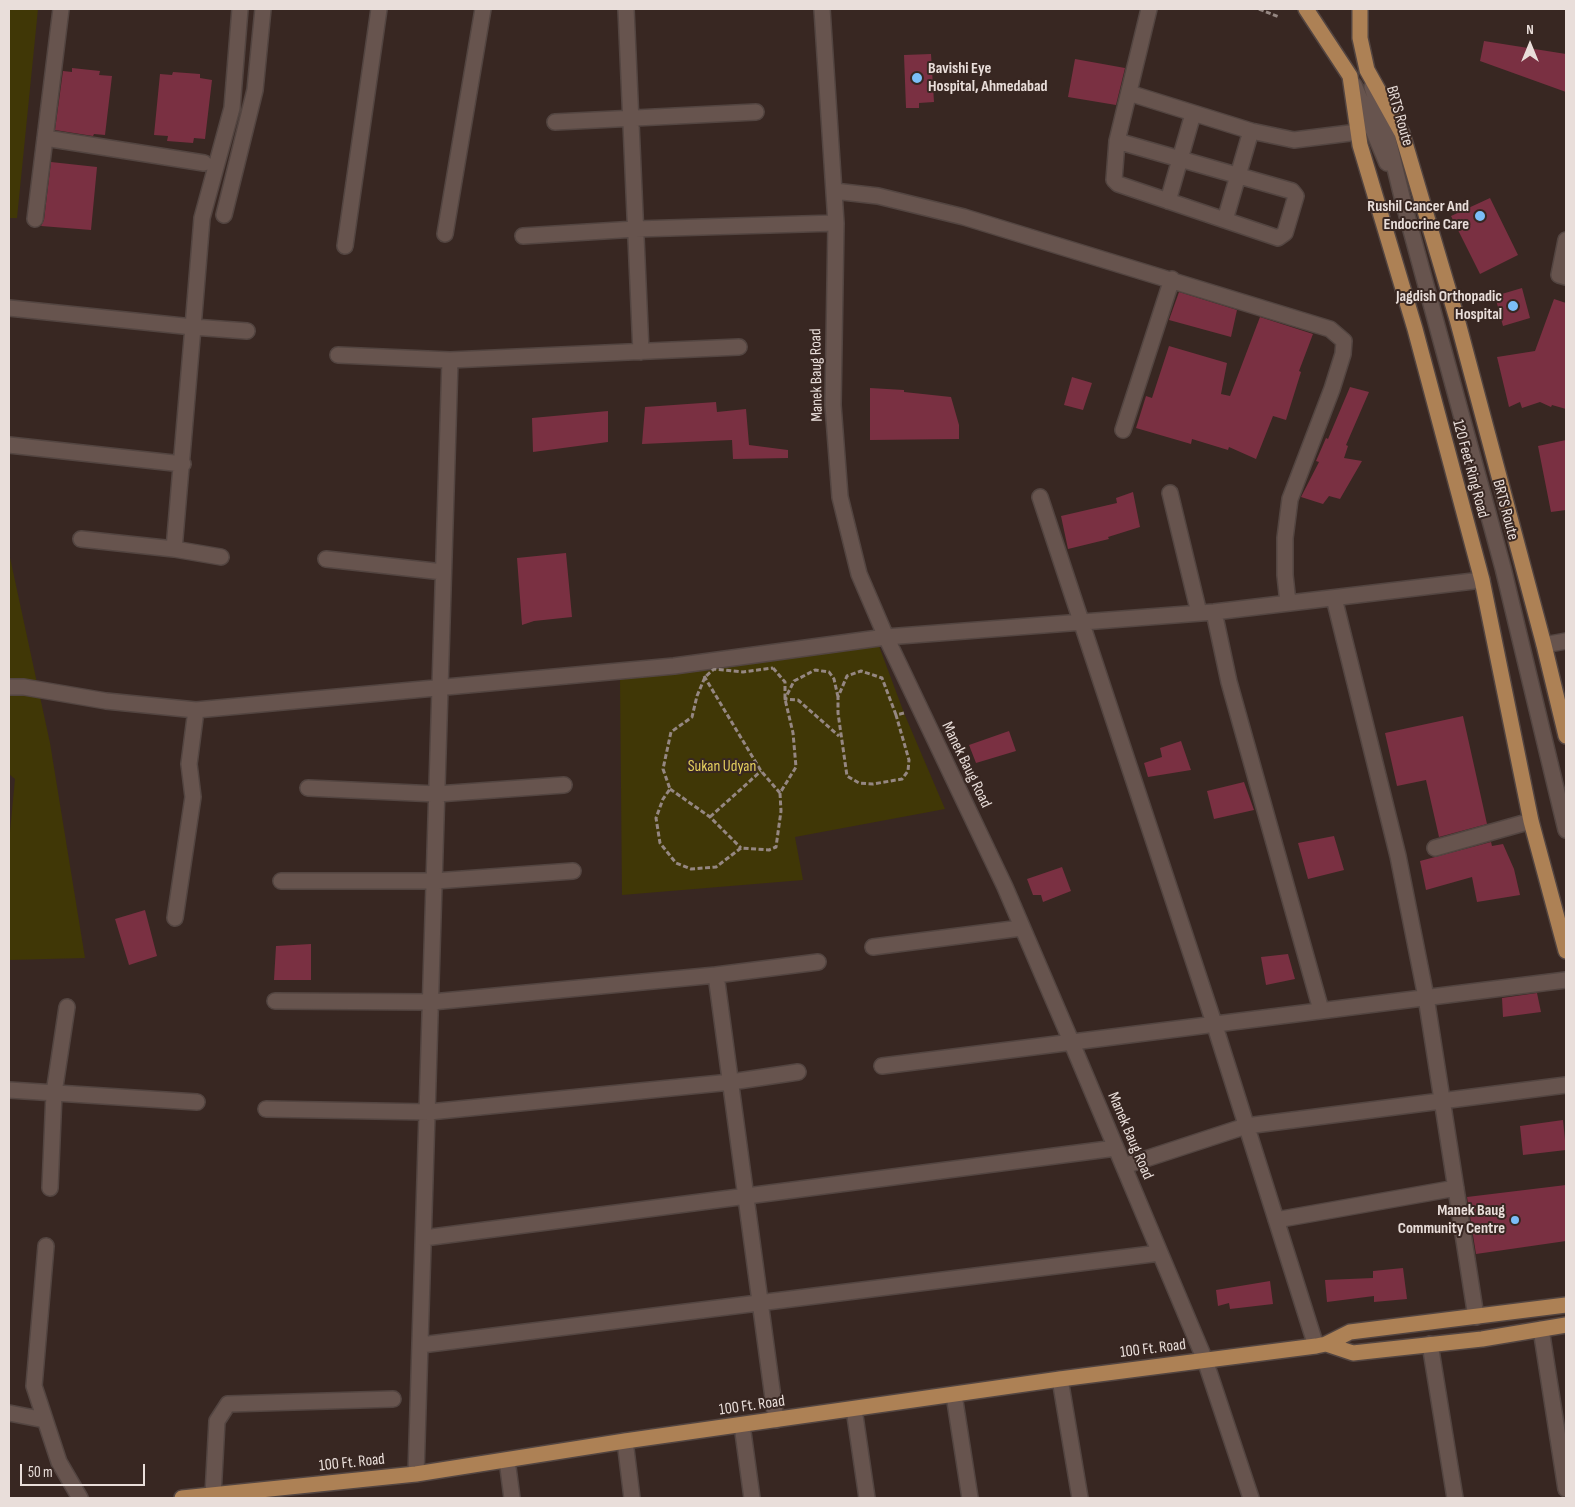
<!DOCTYPE html>
<style>
body{margin:0}
#map{position:relative;width:1575px;height:1507px;overflow:hidden;background:#382722;font-family:"Sofia Sans Condensed",sans-serif}
canvas{display:block}
.frame{position:absolute;inset:0;border:10px solid #e9deda;pointer-events:none}
.north{position:absolute;left:1505px;top:20px;width:50px;height:50px;-webkit-text-stroke:4px #382722;paint-order:stroke;rotate:0deg;font-size:14px;font-weight:700;line-height:20px;text-align:center;color:#e9deda}
.north::after{content:'';display:block;margin:auto;width:18px;height:22px;background:#e9deda;clip-path:polygon(50% 0,100% 100%,50% 72%,0 100%)}
.scale{position:absolute;left:20px;top:1464px;width:125px;height:22px;box-sizing:border-box;border:2px solid #e9deda;border-top:0;padding-left:6px;font-size:15px;line-height:18px;white-space:nowrap;color:#e9deda;-webkit-text-stroke:4px #382722;paint-order:stroke}
</style>
<div id="map">
<canvas width="1575" height="1507"></canvas>
<div class="frame"></div>
<div class="north">N</div>
<div class="scale">50 m</div>
</div>
<script>
const c = document.querySelector('canvas').getContext('2d');
c.lineJoin = 'round';
function fill(path, color) { c.fillStyle = color; c.fill(path, 'evenodd'); }
const toPath = rows => new Path2D(rows.map(r => 'M' + r).join(''));
function strokePath(path, color, width, dash) { c.strokeStyle = color; c.lineWidth = width; c.lineCap = dash ? 'butt' : 'round'; c.setLineDash(dash || []); c.stroke(path); }
function label(font, color, halo, rows, align = 'center') {
  c.font = font + ' "Sofia Sans Condensed",sans-serif'; c.lineWidth = 4; c.setLineDash([]); c.textBaseline = 'middle'; c.strokeStyle = halo; c.fillStyle = color; for (const [text, x, y, turn = 0] of rows) {
    c.save(); c.translate(x, y); c.rotate((+turn || 0) * Math.PI / 180); c.textAlign = isNaN(turn) ? turn : align; if (halo) c.strokeText(text, 0, 0); c.fillText(text, 0, 0); c.restore();
  }
}
const green = toPath([
 [9,9,38,9,17,218,9,218],
 [9,553,50,743,85,958,9,960,9,842,15,779,9,774],
 [879,646,904,713,945,809,795,837,803,880,622,895,620,679]
]);
const building = toPath([
 [1484,41,1566,54,1566,92,1480,61],
 [931,54,934,102,919,103,919,108,906,108,904,55],
 [1075,59,1125,68,1116,105,1068,97],
 [72,68,100,71,99,75,112,76,105,135,94,134,93,136,55,130,63,71,72,72],
 [173,72,200,74,200,78,212,80,205,139,194,138,193,143,167,141,168,136,154,135,160,74,172,75],
 [51,162,97,167,91,230,41,226,44,220],
 [1490,198,1518,255,1480,274,1451,216],
 [1522,288,1530,318,1503,326,1495,296],
 [1179,292,1237,310,1231,337,1169,320],
 [1554,299,1566,303,1566,409,1552,405,1551,407,1540,402,1522,408,1520,402,1509,407,1497,357,1535,351],
 [1260,317,1313,334,1299,371,1301,372,1286,420,1273,416,1256,459,1229,447,1228,450,1192,439,1191,444,1136,428,1146,396,1152,398,1169,346,1227,363,1221,394,1230,396],
 [1072,377,1092,383,1083,410,1064,405],
 [1350,387,1369,392,1346,445,1348,446,1344,458,1362,461,1340,499,1329,496,1323,504,1301,497,1319,462,1316,461,1326,438,1328,439],
 [870,388,904,390,904,392,951,397,959,425,959,439,870,440],
 [716,402,717,412,746,409,749,445,788,450,788,458,733,459,732,440,642,444,645,407],
 [608,411,608,442,533,452,532,418],
 [1566,440,1566,510,1551,512,1538,446],
 [1133,492,1140,527,1108,537,1109,539,1068,549,1061,516,1117,503,1116,498],
 [566,553,572,617,534,621,522,625,517,558],
 [1463,716,1487,824,1439,837,1426,780,1397,786,1385,733],
 [1009,731,1016,751,976,763,969,745],
 [1181,741,1191,770,1148,777,1144,763,1162,757,1160,748],
 [1244,782,1254,810,1214,819,1207,791],
 [1334,836,1344,870,1308,879,1298,843],
 [1491,842,1492,846,1503,844,1514,869,1520,895,1477,902,1472,877,1426,890,1420,861],
 [1062,867,1071,891,1043,902,1041,895,1033,895,1027,879],
 [145,910,157,956,129,965,115,919],
 [311,944,311,980,274,980,276,946],
 [1288,954,1295,979,1266,985,1261,957],
 [1537,993,1541,1012,1503,1017,1502,998],
 [1563,1120,1566,1150,1523,1155,1520,1126],
 [1566,1185,1566,1241,1476,1254,1467,1197],
 [1403,1268,1407,1299,1374,1302,1374,1296,1327,1302,1325,1280,1373,1278,1373,1271],
 [1270,1281,1273,1304,1230,1309,1229,1303,1218,1306,1216,1290]
]);
const path = toPath([
 [1259,9,1279,17],
 [773,668,785,682,785,699,793,733,796,767,780,793,781,811,776,847,769,850,741,848,716,867,691,869,676,863,660,843,656,818,663,799,670,789,663,769,671,732,692,717,697,696,705,677,714,669,743,672,773,668],
 [704,676,761,771,780,793],
 [838,697,834,679,829,672,815,670,794,681,785,699,798,700,839,736],
 [896,715,882,678,861,671,847,676,838,697,838,713,847,776,859,783,873,784,902,779,908,771,909,760,896,715,904,713],
 [670,789,710,817,741,848],
 [710,817,761,771]
]);
const minor = toPath([
 [240,9,232,108,202,218,193,327,247,331],
 [626,9,641,352],
 [822,9,836,223,833,405,840,497,859,574,886,637,1005,887,1071,1041,1205,1360,1251,1498],
 [1354,85,1387,163],
 [1372,87,1387,135,1403,201,1503,568,1566,830],
 [1129,93,1251,131,1294,140,1358,132],
 [555,122,756,112],
 [45,138,204,163],
 [1117,141,1292,191,1296,196,1285,233,1278,238,1118,184,1114,180,1117,141,1149,9],
 [834,191,878,196,964,217,1330,329,1344,341,1343,354,1332,389,1290,499,1285,538,1285,575,1288,603],
 [1168,201,1193,114],
 [224,215,255,90,263,9],
 [35,219,61,9],
 [1225,220,1251,131],
 [445,234,483,9],
 [523,236,636,229,836,223],
 [1566,240,1559,275,1566,277],
 [345,246,379,9],
 [9,308,193,327,174,549,81,539],
 [338,355,450,360],
 [1123,430,1172,279],
 [9,445,183,464],
 [1170,493,1199,613],
 [1040,497,1214,1023,1316,1346],
 [174,549,221,557],
 [326,559,443,572],
 [1334,598,1398,856,1426,997,1476,1317],
 [1214,612,1229,682,1321,1010],
 [1544,645,1566,641],
 [9,687,24,687,106,701,196,710,674,666,886,637,1214,612,1482,580],
 [308,788,437,794,564,785],
 [1435,848,1531,821],
 [281,881,435,881,573,871],
 [175,918,193,797,189,764,196,710],
 [873,947,1021,928],
 [716,975,776,1420],
 [275,1001,432,1002,716,975,818,962],
 [882,1066,1566,980],
 [9,1090,197,1102],
 [266,1109,429,1112,731,1082,798,1072],
 [1124,1166,1246,1126,1566,1085],
 [50,1188,54,1093,67,1007],
 [1276,1220,1456,1188],
 [424,1238,1116,1148],
 [46,1246,34,1386,59,1462,80,1498],
 [1541,1329,1566,1489],
 [1430,1344,1455,1498],
 [421,1345,1160,1253],
 [1060,1379,1080,1498],
 [954,1395,970,1498],
 [854,1409,867,1498],
 [9,1413,45,1420],
 [742,1425,752,1498],
 [625,1441,632,1498],
 [507,1460,512,1498],
 [416,1474,450,360,739,347],
 [213,1495,217,1421,228,1404,393,1399]
]);
const major = toPath([
 [1306,9,1350,76,1360,145,1415,329,1482,580,1531,821,1566,951],
 [1360,9,1360,38,1367,70,1402,133,1457,319,1544,645,1566,736],
 [1326,1344,1353,1353,1482,1339,1566,1325],
 [182,1498,416,1474,625,1441,1060,1379,1316,1346,1326,1344,1350,1332,1566,1305]
]);
const markers = [
 [917,78,6,"#7bbef8"],
 [1480,216,6,"#7bbef8"],
 [1513,306,6,"#7bbef8"],
 [1515,1220,5,"#7bbef8"]
];
const poiNames = [
 ["Bavishi Eye",928,69,"left"],
 ["Hospital, Ahmedabad",928,87,"left"],
 ["Rushil Cancer And",1469,207],
 ["Endocrine Care",1469,225],
 ["Jagdish Orthopadic",1502,297],
 ["Hospital",1502,315],
 ["Manek Baug",1505,1211],
 ["Community Centre",1505,1229]
];
const streetNames = [
 ["BRTS Route",1399,116,74],
 ["Manek Baug Road",817,375,-91],
 ["120 Feet Ring Road",1470,469,75],
 ["BRTS Route",1505,510,75],
 ["Manek Baug Road",966,765,64],
 ["Manek Baug Road",1130,1136,67],
 ["100 Ft. Road",1153,1349,-7],
 ["100 Ft. Road",752,1406,-8],
 ["100 Ft. Road",352,1463,-6]
];
const parkNames = [
 ["Sukan Udyan",722,767]
];
fill(green, '#403706');
fill(building, '#7a3042');
strokePath(minor, '#534541', 18);
strokePath(major, '#534541', 18);
strokePath(path, '#958782', 3, [5, 2.5]);
strokePath(minor, '#67544e', 15);
strokePath(major, '#ad8155', 15);
for (const [x, y, r, color] of markers) { const dot = new Path2D(); dot.arc(x, y, r, 0, 2 * Math.PI); c.fillStyle = color; c.fill(dot); strokePath(dot, '#382722', 2); }
label('bold 16px', '#e9deda', '#382722', poiNames, 'right');
label('16px', '#e9deda', '#382722', streetNames);
label('16px', '#e5cf5d', '#382722', parkNames);
</script>
